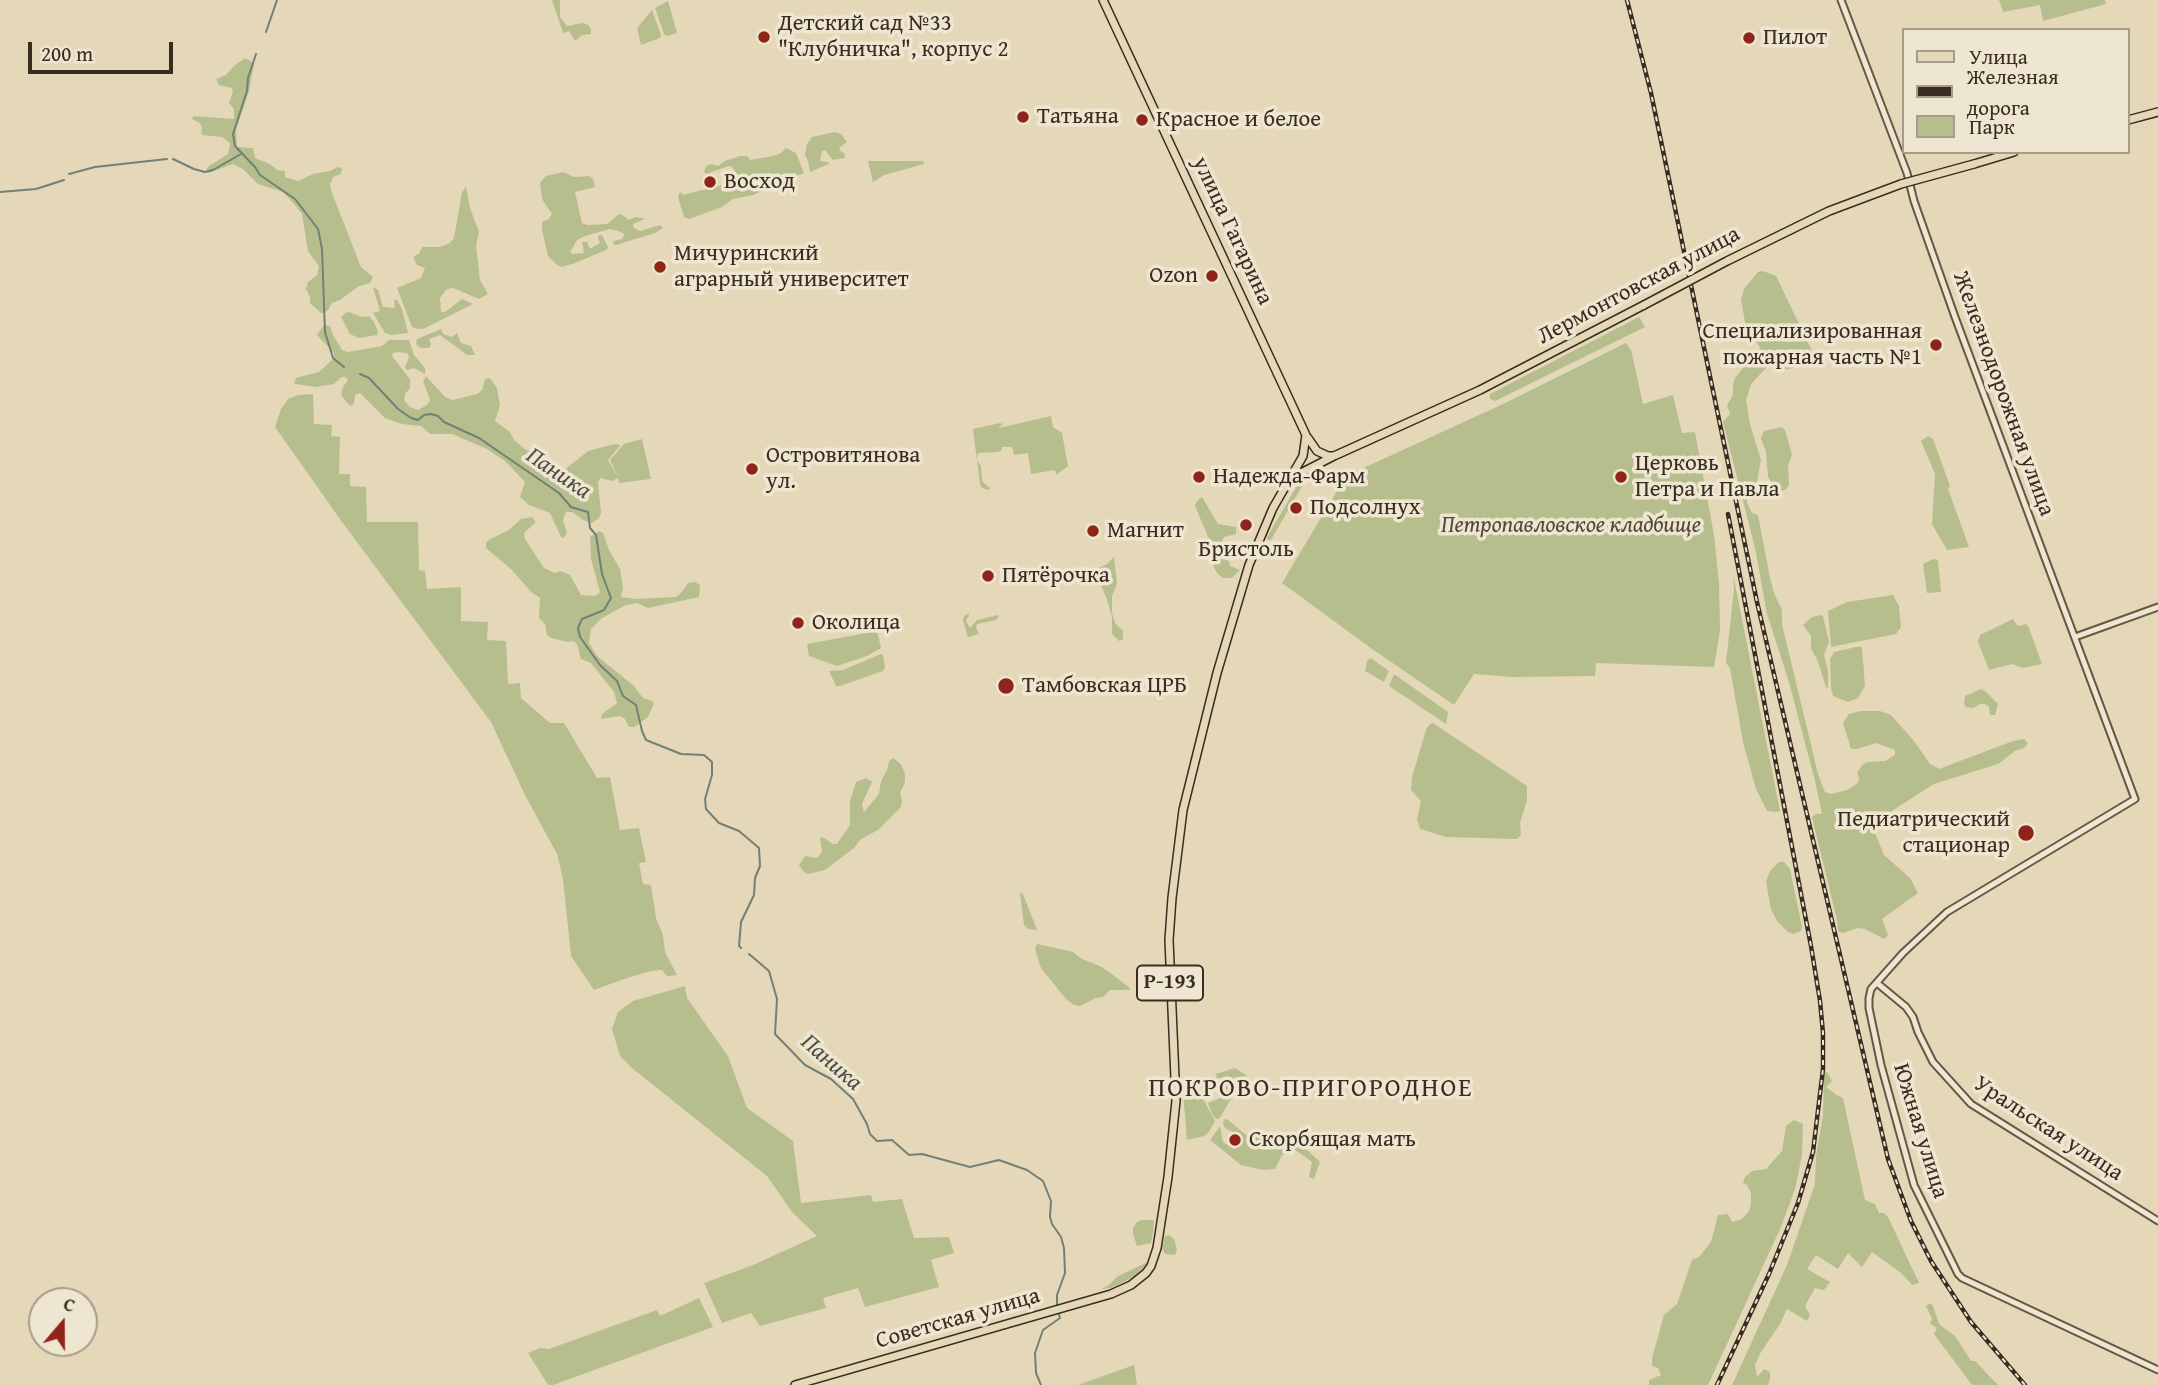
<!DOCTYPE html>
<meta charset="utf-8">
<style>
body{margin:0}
#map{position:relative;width:2158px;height:1385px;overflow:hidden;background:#e5d8b8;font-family:"Gentium Book Plus",serif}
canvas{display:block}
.legend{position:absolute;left:1902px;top:28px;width:228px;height:126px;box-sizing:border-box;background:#eee6d1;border:2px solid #a69c8a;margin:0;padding:9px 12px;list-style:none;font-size:21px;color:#392c20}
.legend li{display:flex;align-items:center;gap:14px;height:35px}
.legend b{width:35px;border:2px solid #a69c8a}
.north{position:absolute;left:28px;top:1287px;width:70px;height:70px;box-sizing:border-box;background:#eee6d1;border:2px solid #a69c8a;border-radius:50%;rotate:20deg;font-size:19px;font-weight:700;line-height:28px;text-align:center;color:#392c20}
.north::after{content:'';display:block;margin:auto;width:24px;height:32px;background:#8f2418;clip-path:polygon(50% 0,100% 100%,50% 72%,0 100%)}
.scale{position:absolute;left:28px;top:42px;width:145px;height:32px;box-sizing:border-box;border:4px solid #392c20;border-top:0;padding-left:9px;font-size:21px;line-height:24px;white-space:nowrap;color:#392c20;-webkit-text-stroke:5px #eee6d1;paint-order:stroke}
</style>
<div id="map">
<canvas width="2158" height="1385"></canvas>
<ul class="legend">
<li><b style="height:9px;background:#e5d8b8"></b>Улица</li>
<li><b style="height:9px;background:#392c20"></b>Железная дорога</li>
<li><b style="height:19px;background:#b7be8d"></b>Парк</li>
</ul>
<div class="north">С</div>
<div class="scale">200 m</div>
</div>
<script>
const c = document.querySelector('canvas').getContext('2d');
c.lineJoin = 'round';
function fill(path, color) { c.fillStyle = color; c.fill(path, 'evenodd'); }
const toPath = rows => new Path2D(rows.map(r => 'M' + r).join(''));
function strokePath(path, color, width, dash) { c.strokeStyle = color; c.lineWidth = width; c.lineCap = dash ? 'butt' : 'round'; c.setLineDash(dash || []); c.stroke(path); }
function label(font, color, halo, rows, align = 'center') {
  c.font = font + ' "Gentium Book Plus",serif'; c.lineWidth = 7; c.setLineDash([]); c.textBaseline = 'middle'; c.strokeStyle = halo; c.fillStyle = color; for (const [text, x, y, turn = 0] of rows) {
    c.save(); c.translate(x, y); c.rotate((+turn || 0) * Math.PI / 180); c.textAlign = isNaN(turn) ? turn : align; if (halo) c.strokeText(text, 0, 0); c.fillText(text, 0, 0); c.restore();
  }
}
const green = toPath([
 [552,0,560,0,560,17,567,26,582,23,588,25,591,29,591,34,582,35,575,41,569,31,563,33],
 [1999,0,2105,0,2106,4,2043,21,2040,5,2003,12],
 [668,1,677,33,667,36,664,34,655,8],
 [652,10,661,35,660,38,641,45,637,28],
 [245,58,254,63,249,91,236,130,237,147,253,148,255,158,270,164,277,170,285,171,285,177,298,181,313,174,330,171,338,167,342,168,341,174,333,177,330,185,332,193,361,267,373,277,370,283,359,286,340,300,332,303,328,310,324,313,321,313,310,303,310,297,306,289,308,282,317,275,319,266,308,251,302,214,295,205,283,192,258,184,244,170,233,164,208,173,206,170,209,166,228,154,230,143,222,137,203,135,201,133,202,128,200,123,192,119,193,116,234,119,234,109,229,103,233,91,232,88,219,85,216,79,226,75,234,66],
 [835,132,841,134,847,142,840,147,839,150,844,153,845,158,833,160,825,150,822,151,820,161,828,162,829,164,810,172,808,161,805,155,807,144,812,137],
 [786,148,796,153,804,173,753,195,733,199,722,207,689,219,684,217,678,197,680,192,683,195,738,181,735,171,732,167,729,166,706,174,704,172,706,166,711,164,718,166,725,161,740,156,747,156,750,160,773,156,781,153],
 [868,161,923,161,924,164,884,175,873,182],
 [563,172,574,177,589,176,593,179,595,187,575,192,582,223,587,225,607,224,619,214,624,216,628,220,636,217,645,219,633,224,634,228,640,231,660,225,663,228,655,233,616,245,613,244,614,241,622,239,625,234,618,231,610,229,585,236,577,240,570,252,572,254,584,253,582,242,587,242,590,249,600,243,598,238,599,235,602,235,608,247,606,250,575,263,562,267,557,265,548,256,542,230,542,222,549,219,552,214,542,199,540,183,546,176],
 [466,187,470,208,479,232,476,246,480,280,488,294,479,299,453,288,447,289,440,298,441,312,445,312,462,299,473,304,423,329,418,329,412,327,397,288,421,278,425,268,417,265,414,259,414,256,419,254,422,247,440,247,450,243,454,238,462,192],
 [1763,271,1776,276,1816,359,1793,368,1782,370,1775,364,1767,367,1751,384,1746,400,1750,424,1761,460,1757,482,1747,497,1747,503,1752,513,1758,515,1770,578,1774,593,1782,610,1782,624,1818,774,1825,792,1831,794,1847,790,1858,783,1859,778,1857,773,1863,764,1868,762,1885,761,1895,755,1895,750,1876,743,1857,749,1851,749,1843,723,1849,714,1860,711,1880,711,1891,715,1914,741,1930,764,1939,769,2013,741,2024,739,2028,743,2024,748,2015,751,1998,764,1934,784,1890,812,1876,827,1875,833,1884,855,1910,878,1918,893,1882,919,1888,935,1884,939,1865,929,1858,928,1843,933,1838,931,1837,920,1812,817,1816,814,1822,814,1815,781,1789,682,1767,614,1755,548,1723,422,1730,414,1727,405,1733,395,1733,385,1735,378,1742,369,1757,359,1760,347,1752,337,1745,322,1741,300,1744,289,1758,272],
 [373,287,378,290,383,307,394,308,395,306,394,300,397,300,402,309,408,333,391,335,385,333,373,313,380,311],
 [349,312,362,317,369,316,374,322,378,332,377,335,359,338,350,334,341,317,345,313],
 [1639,317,1645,327,1495,401,1490,399,1490,394],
 [324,325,330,326,333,335,342,350,348,352,382,346,389,340,409,340,414,355,425,368,425,374,414,368,407,370,405,368,409,357,407,353,398,352,393,353,392,356,410,379,410,388,405,394,404,400,410,407,418,410,427,405,430,400,423,381,426,376,445,397,453,400,477,394,482,390,485,379,490,378,497,388,500,405,495,421,510,432,514,440,526,450,534,452,535,461,544,469,549,476,557,476,588,451,615,444,620,445,619,447,608,460,618,477,610,460,624,444,642,439,651,479,619,483,618,478,612,481,600,478,598,483,601,513,599,518,592,523,583,520,572,512,566,512,563,520,567,533,564,538,561,537,550,513,529,505,520,497,525,482,523,480,505,461,487,449,452,434,430,434,421,426,401,424,385,418,360,393,355,395,354,404,350,406,341,395,343,387,348,380,345,377,342,377,334,384,316,387,296,384,294,383,296,378,319,372,334,358,334,353,317,335],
 [441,329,443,334,452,337,457,333,461,343,471,346,475,355,467,355,440,335,429,339,431,344,429,348,421,348,416,344,417,339],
 [1626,343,1631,350,1643,404,1673,395,1682,433,1695,432,1714,535,1719,584,1720,630,1714,667,1596,663,1595,676,1511,677,1474,674,1454,705,1372,649,1282,583,1346,476,1501,405],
 [313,394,314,424,332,425,331,436,340,437,339,474,350,474,350,486,366,487,367,522,418,522,419,570,425,571,427,589,461,587,461,621,488,622,487,640,506,641,508,684,520,683,521,698,550,723,564,723,597,778,610,777,620,830,639,828,646,862,639,863,643,884,651,885,656,918,663,935,665,952,677,975,667,976,662,970,651,971,624,979,594,990,571,956,563,879,557,854,525,795,491,722,342,522,275,427,281,409,288,399,298,395],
 [1051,416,1053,427,1062,433,1068,466,1056,475,1055,470,1031,474,1028,453,1014,455,1012,447,1002,447,1002,450,998,452,978,453,977,460,981,466,982,481,990,488,989,490,982,488,980,484,973,429,1000,423,1003,424,999,428],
 [1781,427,1785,430,1792,455,1788,465,1789,485,1785,490,1780,491,1776,489,1768,477,1766,452,1761,438,1764,431],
 [1928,436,1933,439,1950,486,1948,489,1969,547,1947,550,1932,524,1935,474,1921,441],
 [1301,479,1305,481,1271,540,1268,540,1267,537],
 [1202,497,1218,524,1236,527,1236,534,1224,537,1222,541,1225,559,1229,561,1230,566,1240,570,1232,578,1223,578,1217,573,1213,565,1213,560,1220,558,1222,554,1218,545,1209,539,1195,506,1197,501],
 [532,517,536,522,524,533,525,539,544,568,555,573,561,571,570,575,581,595,595,596,600,592,591,559,590,537,599,531,603,533,609,550,620,569,623,588,621,597,636,599,676,597,681,593,688,583,695,582,700,585,699,597,648,608,637,603,626,605,602,618,591,629,589,643,597,656,634,686,643,698,652,701,654,704,648,717,634,727,629,727,625,719,620,716,601,719,602,714,617,703,614,692,591,663,581,659,577,644,573,641,568,642,551,638,547,635,545,624,539,618,540,598,531,592,512,570,486,548,486,543,490,539,509,530,521,519],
 [1114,557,1117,584,1112,596,1112,613,1115,623,1123,631,1123,639,1119,641,1112,634,1112,617,1107,599,1098,579,1099,575,1096,569,1107,564],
 [1933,559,1938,560,1941,592,1927,593,1923,564],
 [1733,574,1780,811,1777,812,1767,811,1756,789,1743,742,1730,668,1726,663,1734,589],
 [1893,595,1899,606,1901,627,1896,634,1831,647,1828,611,1847,602],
 [970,613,966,621,970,628,977,620,998,615,999,616,996,620,977,624,976,627,979,634,968,637,963,620,964,616],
 [1821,615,1823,616,1829,642,1824,655,1828,671,1828,688,1826,687,1817,659,1811,649,1811,636,1803,625,1812,617],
 [2013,619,2018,626,2026,624,2029,628,2042,664,2023,668,2012,664,1989,670,1978,642,1980,635],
 [877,631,881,648,867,656,837,666,809,656,807,644],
 [1856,647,1862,647,1865,686,1858,698,1848,702,1833,696,1831,688,1830,659,1834,652],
 [881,654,883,655,885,667,883,671,840,686,836,686,829,671,843,670],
 [1371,658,1389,671,1384,682,1365,671,1367,661],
 [1394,674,1448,712,1446,724,1389,686],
 [1981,689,1986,692,1998,704,1995,715,1990,715,1989,707,1985,704,1980,704,1973,708,1965,707,1964,702,1965,696],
 [1433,723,1527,786,1527,800,1520,823,1521,835,1517,839,1446,837,1420,829,1417,819,1421,801,1411,790,1412,777,1426,730,1430,724],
 [893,758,901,764,905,774,905,782,900,793,902,800,901,807,878,830,861,839,854,848,825,870,808,874,804,872,799,865,805,856,817,858,822,852,820,837,824,838,833,844,837,844,850,825,850,801,856,782,866,778,872,782,862,804,864,812,879,794,881,781,887,770,889,761],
 [1779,862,1784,862,1790,869,1802,927,1801,931,1793,934,1788,932,1777,921,1771,909,1768,893,1766,881,1770,871],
 [1020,892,1023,894,1037,930,1028,929,1024,925],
 [1037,944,1073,952,1080,958,1102,967,1113,975,1130,988,1130,990,1110,990,1103,997,1096,998,1080,1006,1074,1005,1066,999,1041,968,1035,949],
 [685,986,687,998,728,1056,747,1108,793,1141,801,1203,871,1195,873,1202,902,1199,914,1238,949,1237,954,1253,931,1260,939,1287,865,1307,858,1288,823,1298,826,1308,760,1326,751,1313,722,1323,704,1283,753,1265,817,1236,792,1212,767,1176,632,1068,620,1056,612,1029,618,1012,633,1001],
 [1235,1068,1246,1075,1247,1081,1231,1099,1219,1119,1217,1119,1213,1116,1208,1103,1225,1096,1221,1078,1217,1078,1216,1074],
 [1827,1072,1832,1081,1826,1087,1838,1096,1843,1098,1865,1200,1875,1204,1879,1213,1884,1213,1888,1217,1919,1283,1912,1285,1901,1273,1872,1252,1862,1267,1848,1253,1838,1269,1816,1255,1807,1269,1830,1282,1824,1290,1815,1288,1805,1306,1810,1315,1807,1321,1787,1309,1780,1324,1761,1352,1755,1365,1757,1377,1764,1369,1770,1372,1770,1379,1768,1385,1732,1385,1787,1265,1815,1184,1816,1156,1823,1115,1824,1073],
 [1186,1078,1199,1091,1215,1121,1209,1132,1204,1136,1187,1140,1183,1091],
 [1224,1119,1228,1120,1246,1135,1253,1131,1302,1145,1320,1162,1314,1179,1309,1177,1312,1162,1294,1149,1290,1154,1282,1155,1275,1169,1263,1170,1241,1165,1210,1140,1220,1126,1223,1142,1234,1149,1239,1146,1241,1136,1225,1128,1223,1124],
 [1794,1120,1803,1124,1802,1155,1795,1189,1781,1227,1708,1385,1649,1385,1649,1380,1661,1375,1658,1368,1652,1366,1652,1358,1664,1315,1677,1304,1692,1260,1699,1257,1711,1242,1718,1215,1728,1214,1732,1222,1742,1219,1749,1211,1751,1203,1751,1193,1747,1185,1743,1183,1745,1177,1752,1171,1766,1169,1782,1151,1786,1126],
 [1141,1220,1154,1220,1153,1232,1151,1243,1137,1246,1133,1234,1133,1228,1136,1223],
 [1169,1235,1174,1239,1177,1250,1175,1255,1165,1254,1162,1248,1165,1236],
 [1148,1262,1137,1274,1126,1281,1111,1288,1101,1289,1109,1285,1118,1276],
 [699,1298,713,1327,553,1385,548,1385,528,1353,540,1348,549,1349,657,1310,660,1316],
 [1930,1303,1933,1306,1939,1324,1955,1336,1971,1361,1975,1361,1998,1385,1972,1385,1934,1334,1937,1328,1930,1324,1932,1319,1926,1306],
 [1134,1365,1137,1385,1078,1385]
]);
const stream = toPath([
 [266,32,277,0],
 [256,54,248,78,247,91,233,134,235,146,255,167,260,175,295,199,318,229,322,249,325,332,333,358,344,367],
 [173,159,194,169,205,172,213,170,241,154],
 [69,174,95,167,167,159],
 [0,192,36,189,64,180],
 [360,374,369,378,398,409,411,418,418,420,424,415,431,414,438,416,444,422,479,438,559,493,571,507,588,512,590,528,596,535,602,574,611,598,604,610,582,619,578,628,580,637,600,665,617,681,623,696,636,705,642,731,646,740,681,754,704,755,712,762,712,775,705,799,706,809,719,823,739,831,759,848,760,866,755,878,754,895,741,922,739,946,741,948],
 [749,954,769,971,777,999,775,1034,805,1065,831,1079,853,1099,867,1124,870,1134,877,1141,892,1140,909,1155,922,1154,970,1167,999,1160,1027,1170,1043,1181,1051,1201,1050,1217,1052,1224,1061,1237,1064,1248,1065,1273,1057,1295,1057,1306],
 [1041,1385,1036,1373,1035,1353,1043,1330,1060,1318,1058,1312]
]);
const minor = toPath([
 [1841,0,1907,173,1914,201,1955,317,2135,799,1947,912,1903,953,1871,989,1869,998,1869,1008,1881,1065,1914,1185,1958,1274,1962,1278,2158,1370],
 [2075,637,2158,607],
 [1877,983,1906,1007,1913,1017,1918,1032,1933,1062,1971,1104,2158,1221]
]);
const major = toPath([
 [2128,120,2158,112],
 [1974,164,2014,152],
 [1308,438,1317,451,1328,456,1333,456],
 [1291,478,1334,456,1480,390,1644,305],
 [795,1385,1111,1294,1131,1285,1146,1273,1151,1266,1157,1248,1168,1177,1176,1101,1169,940,1172,898,1183,810,1217,673,1249,565,1273,508,1303,456,1306,435,1103,0]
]);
const rail = toPath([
 [1627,0,1651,93,1757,602,1888,1159,1911,1221,1931,1261,1971,1322,2025,1385],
 [1717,1385,1769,1274,1798,1203,1813,1152,1823,1069,1823,1033,1820,1001,1811,946,1728,514]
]);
const majorBridge = toPath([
 [1644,305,1727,261,1829,211,1901,184,1974,164]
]);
const markers = [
 [764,37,7,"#8f2418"],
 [1749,38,7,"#8f2418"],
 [1023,117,7,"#8f2418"],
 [1142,120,7,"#8f2418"],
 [710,182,7,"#8f2418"],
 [660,267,7,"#8f2418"],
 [1212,276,7,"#8f2418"],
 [1936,345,7,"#8f2418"],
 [752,469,7,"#8f2418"],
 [1199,477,7,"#8f2418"],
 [1621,477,7,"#8f2418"],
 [1296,508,7,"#8f2418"],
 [1246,525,7,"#8f2418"],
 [1093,531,7,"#8f2418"],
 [988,576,7,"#8f2418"],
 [798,623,7,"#8f2418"],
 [1006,686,9,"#8f2418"],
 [2026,833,9,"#8f2418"],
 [1235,1140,7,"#8f2418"]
];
const shields = [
 [1170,983,66]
];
const shieldNames = [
 ["Р-193",1170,983]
];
const poiNames = [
 ["Детский сад №33",778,24],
 ["\"Клубничка\", корпус 2",778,50],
 ["Пилот",1763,38],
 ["Татьяна",1037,117],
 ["Красное и белое",1156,120],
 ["Восход",724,182],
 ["Мичуринский",674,254],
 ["аграрный университет",674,280],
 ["Ozon",1198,276,"right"],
 ["Специализированная",1922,332,"right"],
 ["пожарная часть №1",1922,358,"right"],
 ["Островитянова",766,456],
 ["ул.",766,482],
 ["Церковь",1635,464],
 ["Петра и Павла",1635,490],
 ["Надежда-Фарм",1213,477],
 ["Подсолнух",1310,508],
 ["Магнит",1107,531],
 ["Бристоль",1246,550,"center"],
 ["Пятёрочка",1002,576],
 ["Околица",812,623],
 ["Тамбовская ЦРБ",1022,686],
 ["Педиатрический",2010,820,"right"],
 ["стационар",2010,846,"right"],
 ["Скорбящая мать",1249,1140]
];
const streetNames = [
 ["улица Гагарина",1232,231,65],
 ["Лермонтовская улица",1639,286,-28],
 ["Железнодорожная улица",2003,394,70],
 ["Уральская улица",2048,1129,33],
 ["Южная улица",1920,1131,73],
 ["Советская улица",958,1319,-16]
];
const parkNames = [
 ["Петропавловское кладбище",1571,526]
];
const waterNames = [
 ["Паника",558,474,34],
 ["Паника",831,1063,41]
];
const quarterNames = [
 ["ПОКРОВО-ПРИГОРОДНОЕ",1311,1089]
];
fill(green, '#b7be8d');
strokePath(stream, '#718176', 2);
strokePath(minor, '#645746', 9);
strokePath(major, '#392c20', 10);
strokePath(minor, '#eee6d1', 5);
strokePath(major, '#e5d8b8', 7);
strokePath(rail, '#392c20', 4.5);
strokePath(rail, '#eee6d1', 2, [5]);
strokePath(majorBridge, '#392c20', 10, []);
strokePath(majorBridge, '#e5d8b8', 7);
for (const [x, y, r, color] of markers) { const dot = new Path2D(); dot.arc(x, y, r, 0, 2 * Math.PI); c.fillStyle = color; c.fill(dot); strokePath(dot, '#eee6d1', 2.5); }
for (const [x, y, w] of shields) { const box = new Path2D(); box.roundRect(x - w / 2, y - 17.5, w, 35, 5); c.fillStyle = '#eee6d1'; c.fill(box); strokePath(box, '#392c20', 2); }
label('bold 21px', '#392c20', null, shieldNames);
label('23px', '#392c20', '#eee6d1', poiNames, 'left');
label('23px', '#392c20', '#eee6d1', streetNames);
label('italic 23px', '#524936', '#eee6d1', parkNames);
label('italic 24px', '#505044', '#eee6d1', waterNames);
c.letterSpacing = '2px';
label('26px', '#392c20', '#eee6d1', quarterNames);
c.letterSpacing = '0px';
</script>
